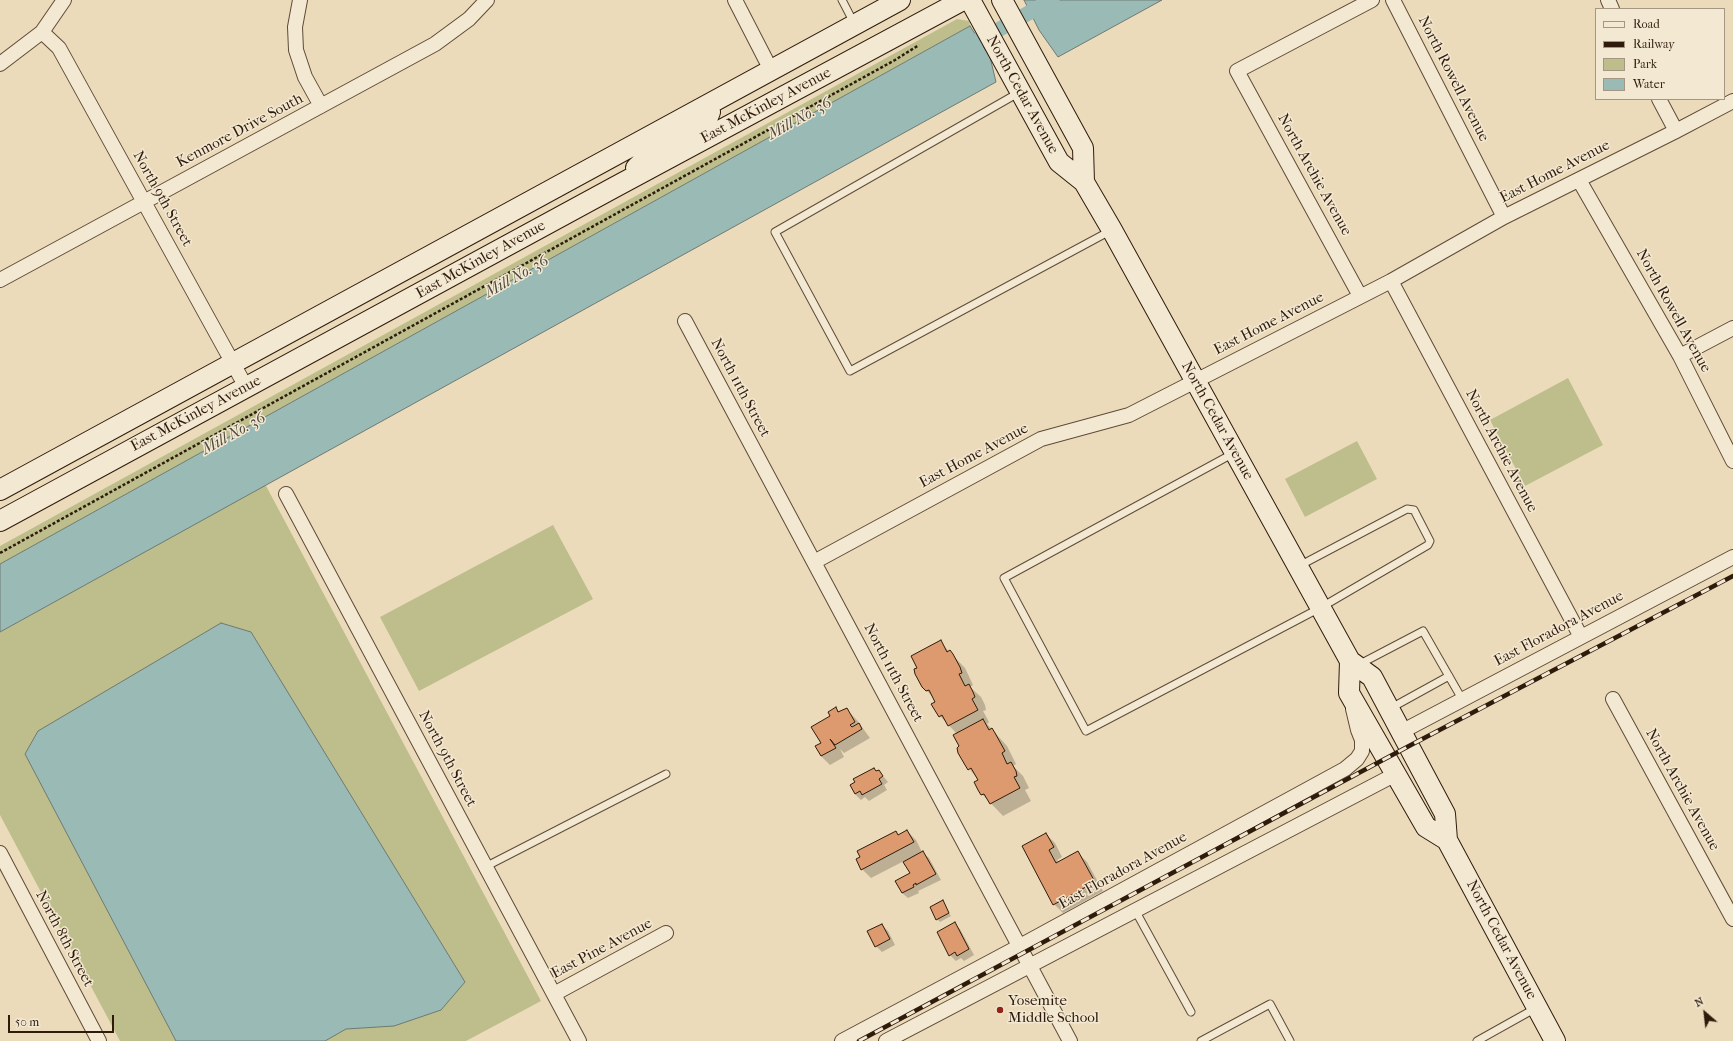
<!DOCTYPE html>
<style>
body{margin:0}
#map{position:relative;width:1733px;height:1041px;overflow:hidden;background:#ecdbba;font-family:"IM FELL French Canon",serif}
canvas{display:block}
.legend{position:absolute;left:1595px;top:8px;width:130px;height:92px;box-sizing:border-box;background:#f3e8d2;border:1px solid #a59683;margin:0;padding:5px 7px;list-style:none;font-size:12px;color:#2f1b0c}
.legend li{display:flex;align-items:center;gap:8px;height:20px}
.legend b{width:20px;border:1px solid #a59683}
.north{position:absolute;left:1685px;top:993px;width:40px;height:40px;-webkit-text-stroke:3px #f3e8d2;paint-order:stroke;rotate:332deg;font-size:11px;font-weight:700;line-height:16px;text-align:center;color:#2f1b0c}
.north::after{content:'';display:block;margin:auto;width:14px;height:18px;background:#2f1b0c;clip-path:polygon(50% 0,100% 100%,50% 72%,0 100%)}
.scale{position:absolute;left:8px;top:1015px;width:106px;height:18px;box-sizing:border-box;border:2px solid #2f1b0c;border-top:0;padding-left:5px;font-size:12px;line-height:14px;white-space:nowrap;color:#2f1b0c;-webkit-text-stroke:3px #f3e8d2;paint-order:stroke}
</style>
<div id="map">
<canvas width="1733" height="1041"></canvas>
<ul class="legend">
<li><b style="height:5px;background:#f3e8d2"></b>Road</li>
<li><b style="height:5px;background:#2f1b0c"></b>Railway</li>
<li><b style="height:11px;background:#bdbe8c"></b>Park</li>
<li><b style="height:11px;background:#9abab6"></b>Water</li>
</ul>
<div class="north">N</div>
<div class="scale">50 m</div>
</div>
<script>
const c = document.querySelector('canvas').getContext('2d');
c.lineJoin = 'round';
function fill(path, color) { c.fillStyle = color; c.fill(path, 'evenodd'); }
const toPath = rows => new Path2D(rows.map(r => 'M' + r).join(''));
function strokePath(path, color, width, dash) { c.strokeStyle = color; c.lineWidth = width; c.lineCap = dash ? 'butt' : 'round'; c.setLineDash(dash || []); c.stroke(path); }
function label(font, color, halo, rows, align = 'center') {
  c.font = font + ' "IM FELL French Canon",serif'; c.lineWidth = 3; c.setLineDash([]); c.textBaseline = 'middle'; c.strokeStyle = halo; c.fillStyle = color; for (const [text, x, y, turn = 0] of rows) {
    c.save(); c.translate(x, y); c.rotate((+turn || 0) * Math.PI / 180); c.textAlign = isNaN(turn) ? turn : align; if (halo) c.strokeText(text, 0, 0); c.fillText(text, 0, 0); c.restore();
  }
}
const green = toPath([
 [957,19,969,21,970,26,0,564,0,546],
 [1568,378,1603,445,1525,486,1490,420],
 [1357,441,1377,479,1305,517,1285,479],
 [265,484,541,1001,466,1041,120,1041,0,815,0,632],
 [553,525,593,599,419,691,380,617]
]);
const water = toPath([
 [1024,0,1162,0,1058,57,1039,30,1024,0],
 [970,26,990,57,996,82,0,632,0,564,970,26],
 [221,623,251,632,465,982,441,1010,394,1026,346,1029,325,1041,176,1041,25,754,38,731,221,623]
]);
const shadow = toPath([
 [940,642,965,668,973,685,970,687,981,697,985,705,986,710,983,711,989,722,987,724,1007,746,1016,764,1013,766,1023,776,1029,788,1025,790,1031,801,1003,816,982,794,977,778,966,765,957,734,940,716,935,699,923,687,919,668],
 [836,709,840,712,847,710,856,719,870,738,844,753,840,749,844,757,830,765,821,756,822,744,831,716],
 [879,771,888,782,884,785,887,790,869,801,865,797,861,800,855,794,856,783],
 [907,831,916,840,922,852,929,858,941,880,918,891,919,893,908,898,902,893,911,874,904,861,871,878,862,869,895,832,899,836],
 [1046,834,1055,843,1062,857,1057,860,1059,863,1078,853,1087,862,1103,891,1063,913,1054,904],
 [942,901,951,916,940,922,937,919],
 [954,923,960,929,974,955,964,961,961,958,956,961,950,955],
 [882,925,888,931,895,945,882,952,876,946]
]);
const canal = toPath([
 [962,50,1052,0]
]);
const building = toPath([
 [941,640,947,652,950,650,953,654,960,667,962,673,959,674,965,686,969,684,973,692,975,697,972,699,978,710,948,726,942,715,939,717,931,704,935,702,929,690,926,691,922,687,915,674,914,669,917,668,911,656,941,640],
 [836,707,838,712,847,708,855,722,850,725,852,727,859,723,862,729,835,745,830,739,836,748,821,756,815,746,821,743,811,727,830,716,828,712,836,707],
 [983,719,989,730,992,728,995,733,1005,751,1002,753,1007,764,1011,762,1016,771,1017,776,1014,777,1020,788,990,804,984,794,981,795,978,790,974,782,978,780,971,768,968,770,965,765,958,753,957,748,959,746,953,735,983,719],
 [874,768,876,771,879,770,883,776,879,779,882,784,862,795,860,791,855,794,850,785,855,782,853,779,874,768],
 [907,830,914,842,861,870,856,859,860,857,857,851,896,831,898,835,907,830],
 [1046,833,1054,847,1049,850,1056,863,1078,851,1095,882,1053,905,1022,846,1046,833],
 [923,851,936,874,916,885,916,883,913,885,914,887,902,893,895,881,910,873,903,862,923,851],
 [943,900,949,913,936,920,930,907,943,900],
 [955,922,969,949,957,956,955,952,949,956,937,932,955,922],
 [882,924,890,939,875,947,867,931,882,924]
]);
const path = toPath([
 [0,553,895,60,919,45]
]);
const service = toPath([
 [842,0,854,23],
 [1020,92,775,232,850,371,1110,231],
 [1234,453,1004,578,1086,731,1320,608,1428,545,1430,541,1414,510,1407,509,1299,566],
 [1358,665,1423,631,1462,699],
 [1391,708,1449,676],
 [485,867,666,774],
 [1135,910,1191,1012],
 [1201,1041,1270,1004,1290,1041],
 [1477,1041,1536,1008]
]);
const minor = toPath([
 [300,0,295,27,296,50,305,77,321,106],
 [735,0,771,70],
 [1393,0,1504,217],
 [1608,0,1612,9],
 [42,32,59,48,246,387],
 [0,64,42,32,64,0],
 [1659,99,1676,131],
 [1579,180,1680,356,1733,461],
 [0,280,435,44,469,19,487,0],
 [1391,281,1581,637],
 [1360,296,1237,71,1372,0],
 [685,321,1070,1041],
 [1680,356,1733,328],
 [286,494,579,1041],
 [814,562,1041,439,1129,415,1391,281,1504,217,1676,131,1733,101],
 [1613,699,1733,919],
 [1401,732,1733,557],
 [0,853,99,1041],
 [554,994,666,933],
 [842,1041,1020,946,1345,769,1357,759,1362,751,1362,740,1358,730,1353,709],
 [886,1041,1396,774]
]);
const secondary = toPath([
 [970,0,1059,162,1084,182,1112,230,1350,661,1372,677,1445,814,1447,840,1555,1041],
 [1002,0,1083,148,1084,182],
 [636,168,656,149,700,124,708,117,710,112],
 [0,490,900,0],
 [0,521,615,187,963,0],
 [1350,661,1349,693,1426,827,1447,840]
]);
const rail = toPath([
 [859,1041,1409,746,1733,576]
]);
const markers = [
 [1000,1010,4,"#8f2418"]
];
const streetNames = [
 ["North Rowell Avenue",1453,79,63],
 ["North Cedar Avenue",1022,95,61],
 ["East McKinley Avenue",766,106,-28],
 ["Kenmore Drive South",240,131,-28],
 ["East Home Avenue",1555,172,-27],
 ["North Archie Avenue",1314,175,61],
 ["North 9th Street",162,199,61],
 ["East McKinley Avenue",481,260,-29],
 ["North Rowell Avenue",1673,311,61],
 ["East Home Avenue",1269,324,-27],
 ["North 11th Street",740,388,62],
 ["East McKinley Avenue",196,414,-28],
 ["North Cedar Avenue",1217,421,61],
 ["North Archie Avenue",1501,451,62],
 ["East Home Avenue",974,456,-28],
 ["East Floradora Avenue",1559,629,-28],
 ["North 11th Street",893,673,62],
 ["North 9th Street",447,759,62],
 ["North Archie Avenue",1682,790,61],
 ["East Floradora Avenue",1123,871,-29],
 ["North 8th Street",64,939,62],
 ["North Cedar Avenue",1501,940,62],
 ["East Pine Avenue",602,949,-28]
];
const poiNames = [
 ["Yosemite",1008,1001],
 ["Middle School",1008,1018]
];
const waterNames = [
 ["Mill No. 36",800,119,-29],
 ["Mill No. 36",517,277,-29],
 ["Mill No. 36",234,434,-29]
];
fill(green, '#bdbe8c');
fill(water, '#9abab6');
strokePath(water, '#6f7a72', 1);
fill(shadow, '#0003');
strokePath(canal, '#9abab6', 15);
fill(building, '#dc9a6e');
strokePath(building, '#2f1b0c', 1);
strokePath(service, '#5e4b38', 9);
strokePath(minor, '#5e4b38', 16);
strokePath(secondary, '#2f1b0c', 22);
strokePath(path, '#2f1b0c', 2.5, [3, 2]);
strokePath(service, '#f3e8d2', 7);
strokePath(minor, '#f3e8d2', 14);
strokePath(secondary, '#f3e8d2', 20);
strokePath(rail, '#2f1b0c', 4.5);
strokePath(rail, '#f3e8d2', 3, [9]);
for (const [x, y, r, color] of markers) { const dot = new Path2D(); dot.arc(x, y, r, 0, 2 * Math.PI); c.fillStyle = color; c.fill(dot); strokePath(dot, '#f3e8d2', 1.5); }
label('15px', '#2f1b0c', '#f3e8d2', streetNames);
label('15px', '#2f1b0c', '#f3e8d2', poiNames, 'left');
label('italic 16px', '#4f4b3f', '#f3e8d2', waterNames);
</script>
